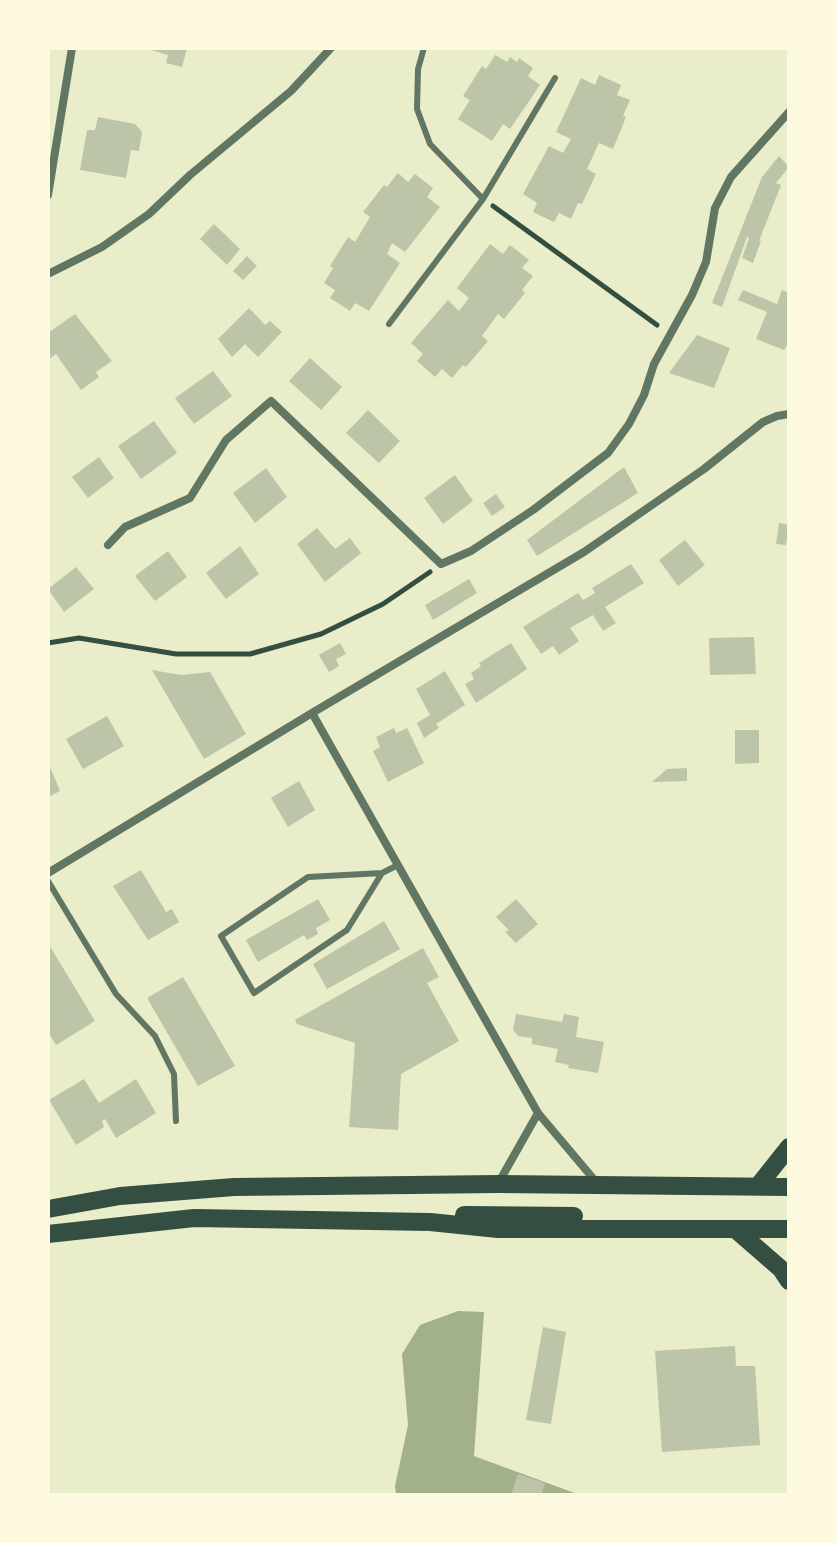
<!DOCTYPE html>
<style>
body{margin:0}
#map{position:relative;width:837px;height:1543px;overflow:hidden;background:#e9edc9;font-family:Spectral,serif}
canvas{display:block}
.frame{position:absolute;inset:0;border:50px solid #fefae0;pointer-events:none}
</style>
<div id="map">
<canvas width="837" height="1543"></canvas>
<div class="frame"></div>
</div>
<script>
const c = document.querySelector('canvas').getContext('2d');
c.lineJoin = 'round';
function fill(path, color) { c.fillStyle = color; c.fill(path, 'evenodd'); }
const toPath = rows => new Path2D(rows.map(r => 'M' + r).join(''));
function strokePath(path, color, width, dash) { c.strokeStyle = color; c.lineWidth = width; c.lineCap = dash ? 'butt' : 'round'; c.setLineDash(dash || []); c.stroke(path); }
const water = toPath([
 [458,1311,484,1312,474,1456,580,1495,396,1495,395,1486,408,1425,402,1354,420,1325]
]);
const building = toPath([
 [145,48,187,48,182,67,166,63,168,55],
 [495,55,507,62,510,57,517,62,519,58,533,68,528,76,540,85,510,129,503,124,492,141,458,119,470,100,463,96,482,66,486,69],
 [599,75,621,85,617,95,630,100,623,116,626,117,613,149,599,143,587,169,596,174,582,204,578,203,571,219,559,213,554,222,533,212,537,203,523,194,549,146,563,153,571,139,556,132,581,78,595,85],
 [98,117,135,124,142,132,139,151,131,150,126,178,80,170,87,130,95,130],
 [779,156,789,167,776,183,781,185,759,241,761,241,753,263,742,258,749,238,747,237,722,307,712,303,762,177],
 [398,173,408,182,415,174,433,188,427,197,440,207,405,252,392,243,387,254,400,263,369,311,355,303,350,311,330,298,335,290,324,283,333,268,330,266,348,237,355,242,370,217,363,212,384,185,387,187],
 [214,224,240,249,227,265,200,239],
 [490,244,503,254,510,245,529,260,522,268,533,276,522,290,525,293,504,319,498,314,482,336,488,341,466,367,463,365,452,378,442,369,435,377,417,361,423,354,411,343,448,300,459,311,469,298,457,288],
 [247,256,257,266,243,280,233,271],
 [743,290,777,304,782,290,789,293,789,342,784,350,756,339,767,312,738,300],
 [249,308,265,325,270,321,282,332,258,357,245,344,232,357,218,339],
 [75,314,112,361,96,372,99,377,81,390,56,354,48,360,48,333],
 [697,335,730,348,714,388,669,373],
 [310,358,342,387,321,410,289,381],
 [213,371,232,396,194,424,175,398],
 [368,410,400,441,379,463,346,433],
 [154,421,177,453,141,479,118,446],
 [99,457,114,478,88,498,72,477],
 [624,467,638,493,537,556,527,540],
 [266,468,287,497,255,523,233,493],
 [455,475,473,501,443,524,424,498],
 [496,494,505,507,492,516,483,503],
 [779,523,789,525,786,545,776,544],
 [317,528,335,549,350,538,361,553,325,582,297,544],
 [685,540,705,565,678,586,659,560],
 [240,546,259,574,226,599,206,573],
 [168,551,187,577,155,601,135,576],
 [631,564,644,583,605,607,616,623,603,631,593,615,570,628,579,641,559,655,553,646,541,654,523,627,578,593,583,600,595,593,592,588],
 [76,567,94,589,64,612,48,589],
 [469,579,477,593,433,620,425,605],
 [754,637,756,674,710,675,709,638],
 [340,643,346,654,336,659,339,666,329,672,319,655],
 [511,643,527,669,476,703,465,684,474,679,471,673,481,666,479,663],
 [152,670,181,675,210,672,246,734,204,759],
 [445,671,465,705,436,724,439,728,424,738,417,723,430,715,416,689],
 [107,716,124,746,83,769,66,739],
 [394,728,396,733,407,728,424,763,388,782,373,751,380,747,376,737],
 [735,730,759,730,759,763,735,764],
 [48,762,60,791,48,797],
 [687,768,687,781,652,782,667,769],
 [299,781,315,810,288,827,271,798],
 [141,870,166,912,172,909,179,922,148,940,113,886],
 [318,899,330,920,316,928,318,934,307,940,304,935,258,962,246,940],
 [516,899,538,924,516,943,505,932,509,930,496,917],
 [384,921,400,949,327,989,313,964],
 [48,943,95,1021,56,1045,48,1032],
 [423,948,439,977,427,983,459,1041,401,1074,398,1130,349,1127,355,1043,297,1024,295,1020],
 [183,977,235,1066,198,1086,147,998],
 [516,1014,562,1022,564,1014,579,1017,576,1037,604,1042,598,1073,568,1068,569,1065,555,1062,558,1049,532,1044,532,1038,518,1036,513,1030],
 [84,1079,99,1103,136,1079,156,1113,116,1138,105,1119,102,1121,104,1127,76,1145,49,1100],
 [543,1327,566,1332,551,1424,526,1420],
 [735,1346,736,1366,755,1366,760,1445,662,1452,655,1351],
 [518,1474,545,1483,541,1495,511,1495]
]);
const path = toPath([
 [493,206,657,325],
 [48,643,79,638,176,654,250,654,321,634,383,604,430,572]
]);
const service = toPath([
 [483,199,555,78],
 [389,324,483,199,430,144,417,109,418,69,424,48],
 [382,873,308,877,221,936,254,993,347,930,382,873,398,865],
 [48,881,116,994,155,1036,174,1074,176,1121]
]);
const minor = toPath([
 [48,195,72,48],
 [48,274,102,247,149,214,190,175,291,91,331,48],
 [108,545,125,527,190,498,226,440,271,401,441,564,471,551,533,510,608,453,629,424,644,395,654,364,692,295,706,262,715,208,731,177,789,112],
 [312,713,538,1113,597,1183],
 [48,873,312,713,584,552,704,469,763,422,777,416,789,414],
 [499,1182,538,1113]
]);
const primary = toPath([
 [758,1186,789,1147],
 [48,1209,120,1196,234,1187,498,1184,789,1187],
 [464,1215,574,1216],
 [735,1229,781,1269,789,1281],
 [48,1234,194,1218,430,1222,498,1229,789,1229]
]);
fill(water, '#a3b18a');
fill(building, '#bcc5a7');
strokePath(path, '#344e41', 5);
strokePath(service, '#617663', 6);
strokePath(minor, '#617663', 8);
strokePath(primary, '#344e41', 18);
</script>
